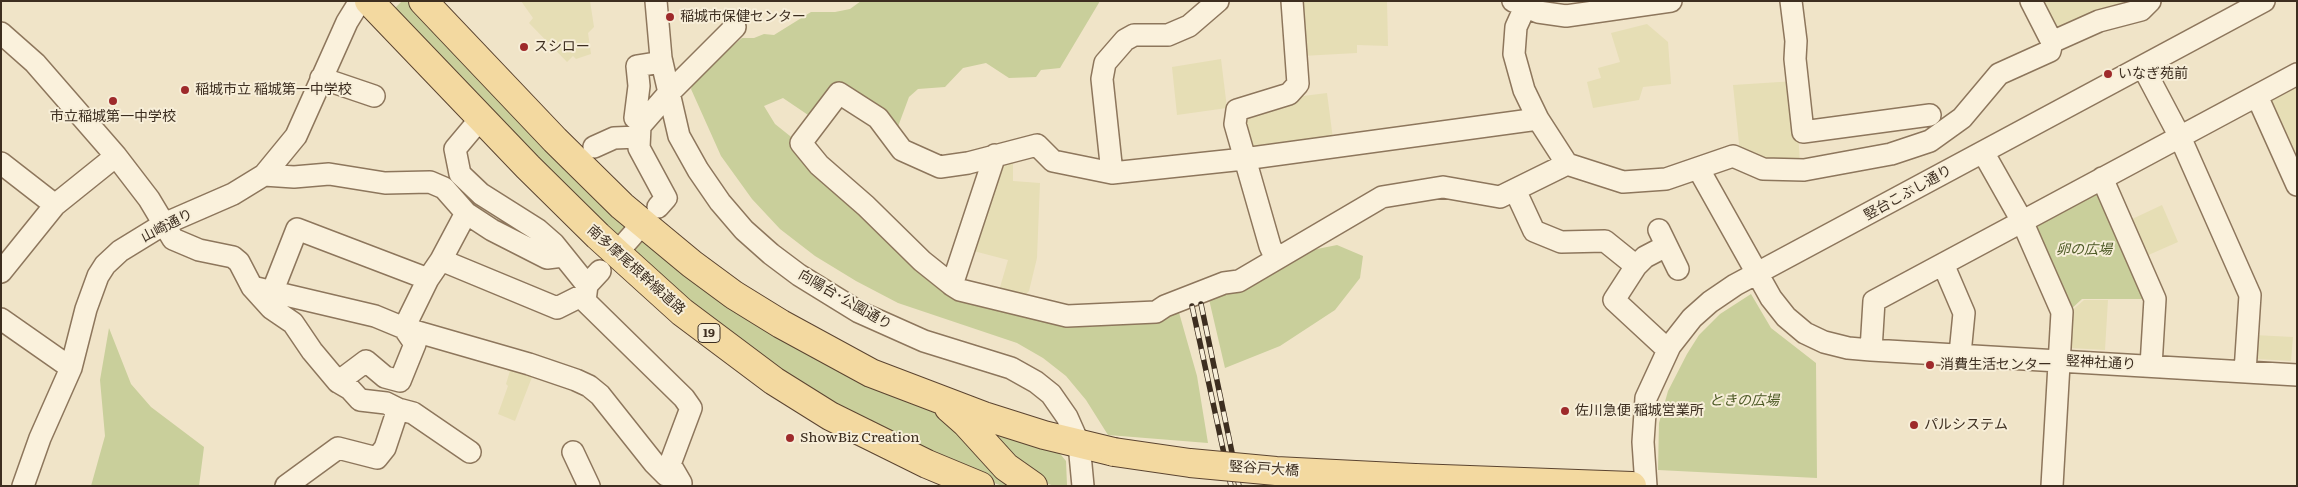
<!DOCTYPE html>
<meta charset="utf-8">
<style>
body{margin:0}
#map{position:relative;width:2298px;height:487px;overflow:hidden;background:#f0e4c8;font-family:Literata,serif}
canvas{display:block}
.frame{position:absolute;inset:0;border:2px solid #3d2e20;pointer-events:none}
</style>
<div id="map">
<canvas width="2298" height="487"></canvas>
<div class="frame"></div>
</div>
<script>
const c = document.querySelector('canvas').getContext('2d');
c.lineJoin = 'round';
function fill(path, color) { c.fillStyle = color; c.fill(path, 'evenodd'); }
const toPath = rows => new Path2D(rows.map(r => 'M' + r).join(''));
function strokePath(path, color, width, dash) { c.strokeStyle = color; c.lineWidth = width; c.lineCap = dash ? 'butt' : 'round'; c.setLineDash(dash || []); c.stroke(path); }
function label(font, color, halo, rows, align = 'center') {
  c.font = font + ' Literata,"Noto Sans JP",serif'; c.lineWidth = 4; c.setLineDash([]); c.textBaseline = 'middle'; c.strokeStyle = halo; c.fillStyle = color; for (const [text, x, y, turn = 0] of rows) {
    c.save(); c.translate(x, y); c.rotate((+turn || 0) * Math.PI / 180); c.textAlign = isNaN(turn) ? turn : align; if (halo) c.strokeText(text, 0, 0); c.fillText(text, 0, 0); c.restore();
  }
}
const farmland = toPath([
 [521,1,590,1,594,27,588,33,591,54,576,59,573,56,567,62,529,23,533,18],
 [1294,1,1387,1,1388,46,1357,45,1357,53,1302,56],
 [2038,1,2123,1,2125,7,2056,32],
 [1647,24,1668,42,1671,84,1643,87,1639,100,1593,108,1587,82,1601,78,1598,68,1620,62,1611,33],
 [1221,59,1227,108,1177,115,1172,67],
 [1795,81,1800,164,1763,162,1740,153,1733,85],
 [2297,83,2297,151,2291,153,2268,103,2270,95],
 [1327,93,1333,139,1248,150,1242,112,1303,96],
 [995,161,1013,163,1013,181,1040,183,1037,258,1029,291,1022,299,998,294,1008,260,966,249],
 [2162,205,2178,242,2144,257,2128,221],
 [2084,300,2108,300,2105,350,2070,348,2069,313],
 [2254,335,2293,337,2291,361,2257,359,2253,354],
 [512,364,534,372,515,421,498,414,508,386,506,384]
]);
const green = toPath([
 [402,1,414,1,631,223,614,242,393,10],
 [861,1,1100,1,1060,68,1041,70,1036,77,1009,78,986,63,963,68,945,87,918,89,909,97,896,132,838,86,814,119,783,98,764,106,775,124,795,140,914,263,1067,322,1178,309,1197,376,1208,443,1108,435,1086,400,1066,376,1043,358,1017,343,898,303,856,281,815,256,780,229,752,199,721,156,691,89,695,78,742,38,754,38,764,34,774,35,811,12,835,12,850,9],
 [2091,193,2102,193,2147,299,2082,299,2069,311,2032,224],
 [647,236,927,403,1022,486,1002,486,951,466,783,380,629,256],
 [1337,245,1363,256,1360,278,1335,310,1280,346,1225,368,1208,295,1312,250],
 [1751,294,1771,328,1816,363,1817,478,1658,470,1659,423,1668,391,1687,354,1699,335,1720,314],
 [109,328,131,384,151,407,204,447,199,486,91,486,105,436,100,380],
 [977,423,1052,444,1066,461,1067,485,1054,486,1036,479]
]);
const minor = toPath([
 [656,1,661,58,679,136,698,170,720,202,744,230,771,254,799,275,859,312,924,341,1011,368,1036,382,1051,394,1067,417,1079,444,1083,486],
 [1513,1,1538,12,1566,16,1671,1],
 [1791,1,1796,41,1795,59,1803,132,1930,115],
 [1525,7,1516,27,1514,54,1524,90,1538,119,1567,164,1623,182,1666,179,1733,156,1763,169,1804,170,1891,154,1930,141,1962,118,1999,74,2050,51,2052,42,2031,1],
 [1,33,35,63,116,156,149,199,173,239,199,250,233,257,239,262,252,287,271,308,293,323,312,351,338,382],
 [2052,42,2099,21,2141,10,2150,1],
 [2143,67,2180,137,2250,295,2245,372],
 [321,78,374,96],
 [2257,96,2297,185],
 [481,118,455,149,460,174,481,194,538,230,554,244,587,285],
 [1538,119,1244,159,1112,173,1053,161,1037,145,968,163,940,167,902,150,878,118,839,93,801,143,819,165,866,206,922,261,952,285,960,290,1067,316,1156,312,1165,306,1224,283,1239,281,1382,197,1443,187,1500,197,1567,164],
 [644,121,635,118,639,86,637,66,662,62],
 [594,147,614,138,638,137],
 [1983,152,2022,221,2062,312,2052,486],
 [1,163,55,205],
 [1698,168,1771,298,1786,317,1805,333,1824,342,1848,348,1871,350,2297,375],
 [1112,173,1102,79,1105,63,1125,40,1134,35,1168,35,1189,26,1218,1],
 [264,175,294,177,329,174,385,183,430,182,444,188,466,213,492,230,547,258,563,256],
 [2102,178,2155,299,2151,366],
 [1515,190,1534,231,1561,242,1605,241,1636,266],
 [658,207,666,198,639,148,640,126,668,94,735,27],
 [1659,230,1678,269],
 [1666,246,1645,257,1636,266,1614,300,1668,350],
 [622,247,637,230],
 [1276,259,1270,246,1235,124,1237,110,1289,94,1298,84,1292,1],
 [441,260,466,213],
 [1943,264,1964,313,1960,354],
 [600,271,587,285,585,301,684,398,691,408,670,464,681,483],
 [1,272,55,205,116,156],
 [952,285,995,155],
 [252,287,375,316,404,328,529,364,576,380,589,386,600,395,654,463,666,475,677,477],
 [273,290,297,229,428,279],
 [1,319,71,368],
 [1871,350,1874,301,2297,74],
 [398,409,413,413,470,452],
 [573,452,589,486],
 [23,486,40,438,71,368,86,309,98,276,105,265,120,251,164,224,233,194,264,175,296,136,347,22,360,1],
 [286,486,338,448,377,458,385,448,398,409,386,403,360,400,350,389,338,382,366,361,385,377,400,381,415,344,404,328,428,279,441,260,557,308,585,294],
 [1646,486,1643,442,1646,398,1670,346,1692,318,1710,302,1735,285,2264,1]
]);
const major = toPath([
 [369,1,528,167,598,236,682,312,774,381,830,416,927,464,980,486],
 [423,1,555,140,622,206,692,264,734,295,781,324,871,373,984,416,1044,435,1114,452],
 [949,408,966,423,1006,467,1033,486],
 [1415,478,1632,486]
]);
const rail = toPath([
 [1201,304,1239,486],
 [1192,306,1231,486]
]);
const majorBridge = toPath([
 [1114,452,1190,463,1276,471,1415,478]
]);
const markers = [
 [670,17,5,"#9e2a2b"],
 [524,47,5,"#9e2a2b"],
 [2108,74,5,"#9e2a2b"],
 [185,90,5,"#9e2a2b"],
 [113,101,5,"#9e2a2b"],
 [1930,365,5,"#9e2a2b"],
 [1565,411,5,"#9e2a2b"],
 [1914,425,5,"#9e2a2b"],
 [790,438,5,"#9e2a2b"]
];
const shields = [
 [709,333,22]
];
const shieldNames = [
 ["19",709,333]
];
const poiNames = [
 ["稲城市保健センター",680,17],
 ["スシロー",534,47],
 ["いなぎ苑前",2118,74],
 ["稲城市立 稲城第一中学校",195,90],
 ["市立稲城第一中学校",113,117,"center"],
 ["消費生活センター",1940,365],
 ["佐川急便 稲城営業所",1575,411],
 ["パルシステム",1924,425],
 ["ShowBiz Creation",800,438]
];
const streetNames = [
 ["竪台こぶし通り",1908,193,-29],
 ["山崎通り",167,226,-27],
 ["南多摩尾根幹線道路",636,270,42],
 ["向陽台･公園通り",845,300,30],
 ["竪神社通り",2101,363,3],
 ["竪谷戸大橋",1264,469,4]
];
const parkNames = [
 ["卵の広場",2084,250],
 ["ときの広場",1744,401]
];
fill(farmland, '#e6deb5');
fill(green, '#c9cf9b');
strokePath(minor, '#8d765c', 24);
strokePath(major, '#5b4430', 30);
strokePath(minor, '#faf1dc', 21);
strokePath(major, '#f3d9a0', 28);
strokePath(rail, '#3d2e20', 5.5);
strokePath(rail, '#f7eed8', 4, [11]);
strokePath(majorBridge, '#5b4430', 30, []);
strokePath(majorBridge, '#f3d9a0', 28);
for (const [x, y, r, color] of markers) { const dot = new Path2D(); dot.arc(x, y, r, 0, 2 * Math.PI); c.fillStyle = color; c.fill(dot); strokePath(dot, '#f7eed8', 2); }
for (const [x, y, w] of shields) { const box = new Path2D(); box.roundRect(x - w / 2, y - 9.5, w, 19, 4); c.fillStyle = '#f7eed8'; c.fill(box); strokePath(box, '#3d2e20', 1); }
label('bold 12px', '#3d2e20', null, shieldNames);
label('14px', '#3d2e20', '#f7eed8', poiNames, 'left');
label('14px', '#3d2e20', '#f7eed8', streetNames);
label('italic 14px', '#4d5a26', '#f7eed8', parkNames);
</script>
